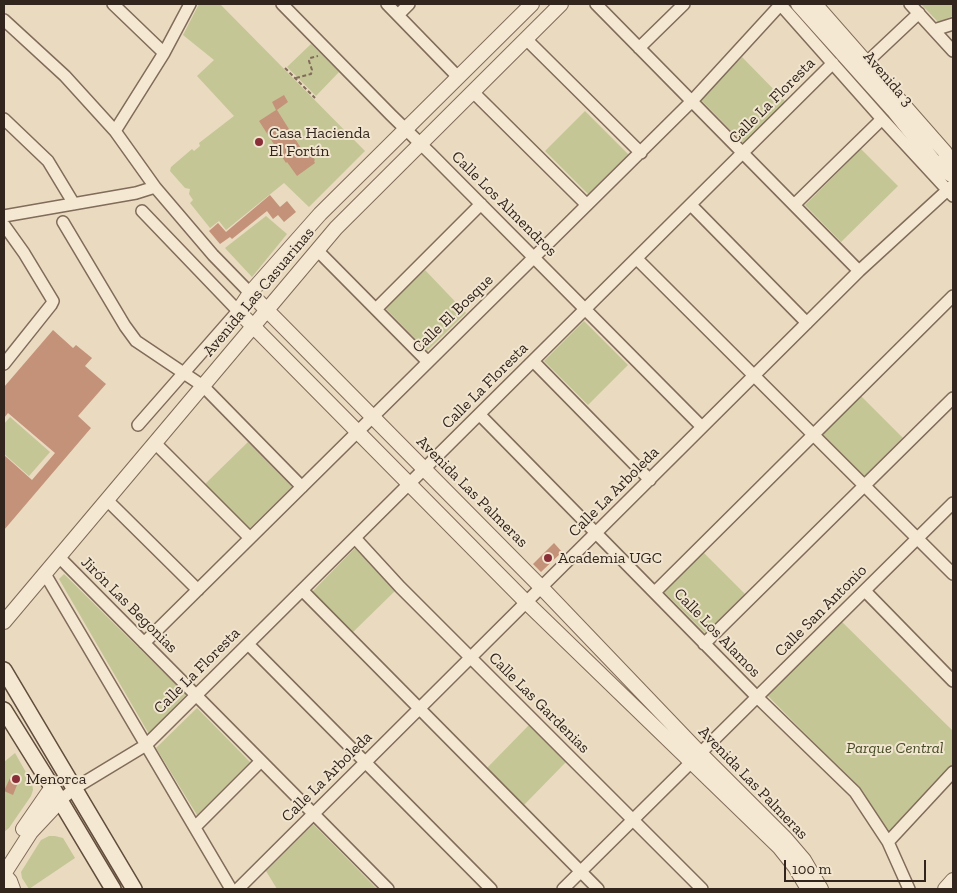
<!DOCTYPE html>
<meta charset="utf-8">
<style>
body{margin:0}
#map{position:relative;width:957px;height:893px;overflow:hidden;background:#e9dac0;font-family:"Zilla Slab",serif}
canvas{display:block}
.frame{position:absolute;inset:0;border:5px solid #32251d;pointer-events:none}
.scale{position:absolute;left:784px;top:860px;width:142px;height:22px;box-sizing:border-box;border:2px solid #32251d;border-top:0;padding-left:6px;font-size:15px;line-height:18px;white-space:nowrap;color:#32251d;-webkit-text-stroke:4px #f1e5cf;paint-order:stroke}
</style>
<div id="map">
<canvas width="957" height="893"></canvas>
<div class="frame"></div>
<div class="scale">100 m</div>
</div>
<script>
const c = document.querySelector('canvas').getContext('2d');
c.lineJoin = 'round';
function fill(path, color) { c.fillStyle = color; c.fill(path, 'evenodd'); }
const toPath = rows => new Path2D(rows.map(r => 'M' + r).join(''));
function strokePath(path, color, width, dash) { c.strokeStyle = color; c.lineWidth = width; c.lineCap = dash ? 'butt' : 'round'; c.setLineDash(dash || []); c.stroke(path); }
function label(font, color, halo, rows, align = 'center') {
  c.font = font + ' "Zilla Slab",serif'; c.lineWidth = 4; c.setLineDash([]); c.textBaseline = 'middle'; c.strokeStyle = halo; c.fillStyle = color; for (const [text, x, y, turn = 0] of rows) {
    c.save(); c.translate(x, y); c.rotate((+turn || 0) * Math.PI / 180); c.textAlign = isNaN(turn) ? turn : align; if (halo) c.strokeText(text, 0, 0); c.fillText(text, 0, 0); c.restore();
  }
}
const green = toPath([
 [199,4,220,4,365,151,309,207,284,183,226,230,219,221,210,228,190,203,193,200,189,194,190,189,185,188,170,171,171,167,192,149,194,151,200,146,199,143,234,116,197,76,214,60,183,35],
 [921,4,953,4,953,16,938,22],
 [311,44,339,72,316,96,287,67],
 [742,57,786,102,744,144,700,99],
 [585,111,629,155,589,195,545,151],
 [861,149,898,186,841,242,805,205],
 [266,216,287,234,252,277,225,248],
 [425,270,466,313,427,351,385,308],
 [584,321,628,365,588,405,544,361],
 [861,396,905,440,865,480,821,436],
 [10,417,50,452,29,476,4,454,4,424],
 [248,442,292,487,248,530,204,485],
 [355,548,396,590,351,634,311,593],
 [701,550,745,594,706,634,662,590],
 [64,574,186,695,149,734,59,579],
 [840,620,953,731,953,764,889,833,855,784,767,695],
 [197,708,250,762,197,815,156,748],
 [529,725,566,762,524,805,487,768],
 [15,753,32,783,33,790,31,796,9,828,4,832,4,762],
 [313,824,377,889,277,889,266,871],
 [49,836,55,836,63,838,75,858,29,889,22,878,21,872,41,840]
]);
const building = toPath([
 [284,95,288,102,277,110,304,153,307,150,315,160,314,161,315,163,297,176,287,162,286,163,259,121,276,110,272,102],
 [270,195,280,207,287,201,296,212,284,222,278,215,273,219,267,211,232,239,230,237,220,244,209,231,218,223,226,232],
 [53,330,73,348,76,345,92,358,85,366,106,384,78,416,91,428,4,530,4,455,32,480,55,453,8,413,4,418,4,387],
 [554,543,562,552,541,572,533,564],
 [11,776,19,780,13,795,4,791]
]);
const path = toPath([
 [285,68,315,98],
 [296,78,311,74,312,70,309,61,310,58,318,56]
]);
const minor = toPath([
 [113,4,164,53],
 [282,4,391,115,431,154,702,427],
 [387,4,458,77],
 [596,4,859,271],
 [780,4,882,119,953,196],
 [910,4,953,51],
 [398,15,409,4],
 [4,20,65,76,115,131,155,187,136,193,4,216],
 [934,30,953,24],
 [526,39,641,153],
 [639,48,684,4],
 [867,62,919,13],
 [473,92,587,205],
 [4,119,48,161,74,204],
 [115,131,164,53,190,4],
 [155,187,213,255,250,293],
 [691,205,807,323],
 [794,205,882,119],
 [63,222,125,326,136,341,203,386,302,487],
 [4,225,24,253,53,301,51,305,4,364],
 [317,250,427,361],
 [637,259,953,574],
 [376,309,481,204],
 [533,361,650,480],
 [480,415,757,697,855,792,888,842,909,889],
 [138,425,238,311,142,211],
 [155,443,250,538],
 [107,500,198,590],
 [355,538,400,587,702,889],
 [59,557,388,889],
 [45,574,231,889],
 [302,590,598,889],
 [865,591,953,681],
 [655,592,953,296],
 [144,643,692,101,781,4],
 [248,644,491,889],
 [704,644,953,398],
 [61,800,75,788,146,745,833,63],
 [195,827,261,761],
 [888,842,953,772],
 [238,889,859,271,953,185],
 [563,889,953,503]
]);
const tertiary = toPath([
 [532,4,320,214,250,293,238,311,526,602,779,847,795,867,808,889],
 [798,4,893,110,933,160,944,171,953,176],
 [815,4,945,152,953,168],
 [250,293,541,587,700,753,786,839,804,860,821,889],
 [4,622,336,228,561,4],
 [23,829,52,787],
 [4,874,31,832,61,800],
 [4,874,10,881,13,889],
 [945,889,953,880]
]);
const secondary = toPath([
 [4,670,134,889],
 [4,710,52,787,113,889]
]);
const markers = [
 [259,142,5,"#8a2f37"],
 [548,558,5,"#8a2f37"],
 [16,779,5,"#8a2f37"]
];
const streetNames = [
 ["Avenida 3",888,79,49],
 ["Calle La Floresta",772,101,-45],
 ["Calle Los Almendros",504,204,45],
 ["Avenida Las Casuarinas",259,292,-50],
 ["Calle El Bosque",453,314,-44],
 ["Calle La Floresta",485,386,-45],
 ["Avenida Las Palmeras",472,492,45],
 ["Calle La Arboleda",614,492,-45],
 ["Jirón Las Begonias",129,605,45],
 ["Calle San Antonio",821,611,-45],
 ["Calle Los Alamos",717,633,46],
 ["Calle La Floresta",197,671,-45],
 ["Calle Las Gardenias",539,703,45],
 ["Calle La Arboleda",327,777,-45],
 ["Avenida Las Palmeras",753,783,46]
];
const poiNames = [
 ["Casa Hacienda",269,133],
 ["El Fortín",269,151],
 ["Academia UGC",558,558],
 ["Menorca",26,779]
];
const parkNames = [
 ["Parque Central",895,748]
];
fill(green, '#c4c696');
fill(building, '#c49279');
strokePath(minor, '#816b5a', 14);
strokePath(tertiary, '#816b5a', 16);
strokePath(secondary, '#624d3d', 18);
strokePath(path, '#816b5a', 2, [4, 2.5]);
strokePath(minor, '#f5e8d2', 11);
strokePath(tertiary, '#f5e8d2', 14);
strokePath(secondary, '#f5e8d2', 15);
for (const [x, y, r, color] of markers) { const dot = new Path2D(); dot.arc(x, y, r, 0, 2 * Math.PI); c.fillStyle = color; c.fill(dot); strokePath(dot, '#f1e5cf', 2); }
label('16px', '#32251d', '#f1e5cf', streetNames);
label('16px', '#32251d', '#f1e5cf', poiNames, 'left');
label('italic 16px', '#464c25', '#f1e5cf', parkNames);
</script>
